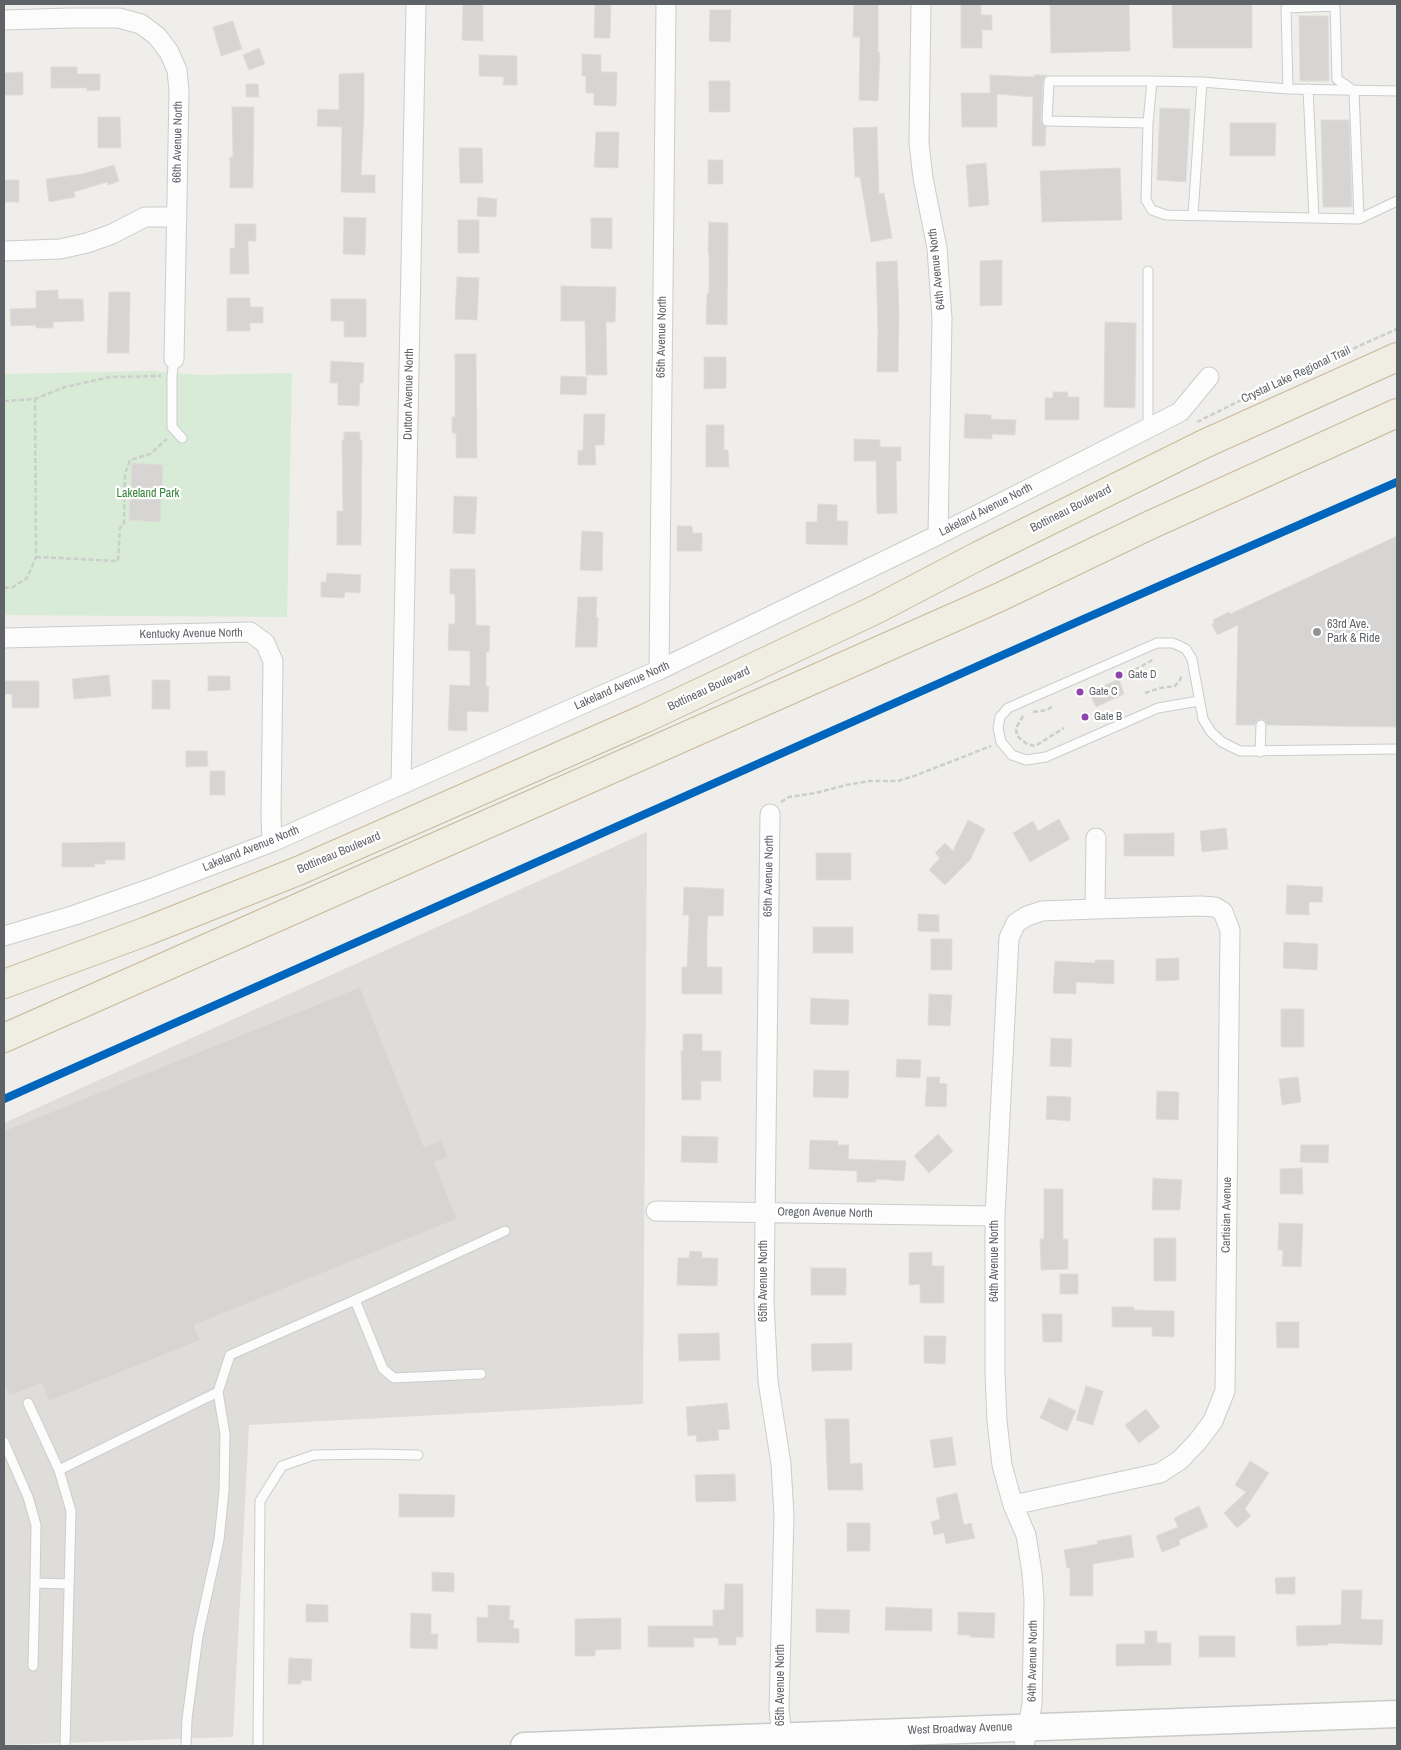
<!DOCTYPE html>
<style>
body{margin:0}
#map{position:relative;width:1401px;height:1750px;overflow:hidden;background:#efeeea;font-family:"Archivo Narrow",sans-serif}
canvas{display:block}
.frame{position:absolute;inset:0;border:5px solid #5f6368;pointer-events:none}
</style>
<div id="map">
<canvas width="1401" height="1750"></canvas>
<div class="frame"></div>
</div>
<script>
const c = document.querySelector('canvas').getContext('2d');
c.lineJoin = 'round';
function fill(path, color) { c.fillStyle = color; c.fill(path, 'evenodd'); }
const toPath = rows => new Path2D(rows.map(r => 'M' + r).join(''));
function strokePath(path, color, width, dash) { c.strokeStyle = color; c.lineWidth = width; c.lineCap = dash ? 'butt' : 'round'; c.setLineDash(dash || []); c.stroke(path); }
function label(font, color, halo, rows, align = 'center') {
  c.font = font + ' "Archivo Narrow",sans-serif'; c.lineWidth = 4.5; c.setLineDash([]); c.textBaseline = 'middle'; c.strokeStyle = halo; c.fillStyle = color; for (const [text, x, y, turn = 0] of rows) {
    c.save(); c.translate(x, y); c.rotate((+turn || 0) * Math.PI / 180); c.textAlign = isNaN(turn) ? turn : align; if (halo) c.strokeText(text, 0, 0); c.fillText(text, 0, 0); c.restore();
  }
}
const industrial = toPath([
 [647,832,643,1404,249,1425,233,1737,4,1745,4,1123]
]);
const green = toPath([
 [152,371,200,375,292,373,287,617,4,615,4,374]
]);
const building = toPath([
 [463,4,483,4,483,41,462,40,463,4],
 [595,4,611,4,610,38,594,38,595,4],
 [854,4,878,4,878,52,880,53,878,101,859,100,860,37,853,37,854,4],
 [961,4,981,4,981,15,992,15,992,30,982,30,982,48,961,48,961,4],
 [1050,4,1129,4,1130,51,1051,53,1050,4],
 [1172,4,1252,4,1252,48,1173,48,1172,4],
 [710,10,731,10,730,42,709,41,710,10],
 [1299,16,1328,16,1329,81,1300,81,1299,16],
 [233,21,242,49,221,56,213,27,233,21],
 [259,48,265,64,249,70,243,55,259,48],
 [582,54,601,55,601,72,617,72,616,106,594,105,594,93,586,93,586,76,582,76,582,54],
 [479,55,517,56,517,85,503,85,504,77,479,76,479,55],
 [51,67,77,67,77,74,100,74,100,90,87,91,87,88,51,88,51,67],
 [23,72,23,95,4,95,4,73,23,72],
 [364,73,364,113,361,175,375,175,375,193,341,192,342,127,317,126,318,109,339,110,339,74,364,73],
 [990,75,1034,77,1034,75,1047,75,1043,81,1041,121,1042,124,1046,127,1045,146,1032,146,1033,97,997,94,997,127,962,127,961,93,990,93,990,75],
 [709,81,730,81,730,112,709,112,709,81],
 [246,84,258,84,259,97,246,97,246,84],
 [232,107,254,107,253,188,230,188,230,157,233,157,232,107],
 [1160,108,1190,109,1186,182,1157,180,1160,108],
 [98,117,120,117,121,148,98,148,98,117],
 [1321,120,1349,120,1352,207,1323,207,1321,120],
 [1230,123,1276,123,1275,156,1230,156,1230,123],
 [877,127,879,194,884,193,892,238,871,242,860,177,855,177,853,128,877,127],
 [596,132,619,132,618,168,594,167,596,132],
 [459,148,482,148,483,183,460,183,459,148],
 [708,160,723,160,723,184,708,184,708,160],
 [986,163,989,205,969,207,966,165,986,163],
 [114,165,119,181,108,185,107,182,74,192,75,197,49,202,46,179,82,174,114,165],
 [1120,168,1122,220,1042,222,1040,171,1120,168],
 [4,180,19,180,19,202,4,202,4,180],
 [478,197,497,199,496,217,477,216,478,197],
 [344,217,366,218,365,255,343,254,344,217],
 [591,218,612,218,612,249,591,248,591,218],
 [458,220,479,220,479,253,458,253,458,220],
 [709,222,728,223,727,325,706,324,707,293,709,293,709,253,708,253,709,222],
 [235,224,256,224,256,241,248,241,249,274,230,274,230,248,235,248,235,224],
 [1002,260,1002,305,980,306,980,261,1002,260],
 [897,261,899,313,898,372,877,372,878,330,876,262,897,261],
 [457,277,479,278,477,320,455,319,457,277],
 [561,286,616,287,615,322,606,322,607,375,586,375,585,321,561,321,561,286],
 [58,290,58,299,83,299,84,321,53,322,53,328,36,328,36,325,11,326,10,309,36,308,36,291,58,290],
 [109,292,130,292,129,353,107,353,109,292],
 [227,298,250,298,250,307,263,307,263,323,250,323,250,331,227,331,227,298],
 [331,299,366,299,366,337,344,337,344,321,331,321,331,299],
 [1105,322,1136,323,1135,408,1104,407,1105,322],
 [455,354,476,354,477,458,456,458,456,433,452,433,452,417,455,417,455,354],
 [704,357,726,357,726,388,704,389,704,357],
 [331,361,364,363,363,383,360,383,359,406,338,405,338,383,330,383,331,361],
 [561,376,587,377,586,395,560,394,561,376],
 [1053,392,1068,392,1068,397,1079,397,1079,420,1045,420,1045,398,1053,398,1053,392],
 [584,414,605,414,604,445,595,445,596,465,578,465,578,451,583,450,584,414],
 [965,414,991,415,991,419,1016,420,1015,435,992,434,992,439,964,438,965,414],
 [706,425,724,425,724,450,728,450,729,467,706,467,706,425],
 [344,432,360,432,360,440,362,440,361,545,337,545,337,511,343,511,342,440,344,440,344,432],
 [854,439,880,440,880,447,901,447,901,461,896,461,897,513,877,514,876,461,854,461,854,439],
 [132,463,163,465,160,522,129,520,132,463],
 [454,496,477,497,475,534,453,533,454,496],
 [818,504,837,505,837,521,848,521,847,545,806,544,806,522,817,522,818,504],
 [677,526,692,526,693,533,702,533,702,551,677,551,677,526],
 [582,531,603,532,602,571,580,570,582,531],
 [1397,536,1397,727,1267,725,1265,720,1261,719,1256,721,1255,725,1236,725,1238,625,1217,635,1212,624,1214,623,1213,620,1229,612,1230,614,1397,536],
 [450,569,475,569,476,625,490,626,489,652,486,652,486,686,489,687,488,712,467,711,467,731,448,730,450,685,470,686,470,651,448,650,449,624,455,624,455,594,450,594,450,569],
 [327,573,361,575,360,593,345,592,344,598,321,597,321,582,326,582,327,573],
 [578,597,597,597,596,617,598,618,597,647,575,647,578,597],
 [109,675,111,696,74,699,72,679,109,675],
 [208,676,230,676,230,690,208,691,208,676],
 [1119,679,1124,694,1096,707,1089,692,1119,679],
 [152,680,170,680,170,709,152,709,152,680],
 [4,681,39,681,39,708,12,708,12,694,4,694,4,681],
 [186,751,207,751,208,766,186,767,186,751],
 [210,771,225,771,225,795,210,795,210,771],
 [1059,819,1070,839,1030,862,1013,833,1033,821,1038,831,1059,819],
 [968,820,985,829,970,860,945,885,929,870,940,858,935,853,945,843,953,851,968,820],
 [1226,828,1228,849,1202,852,1200,831,1226,828],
 [1174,833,1174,856,1124,856,1124,834,1174,833],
 [125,842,125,860,105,860,105,864,94,864,95,867,62,867,62,843,125,842],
 [816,853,851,853,851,880,816,880,816,853],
 [1287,885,1323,887,1322,902,1309,902,1309,915,1286,914,1287,885],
 [684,887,724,889,723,916,708,916,707,932,707,967,722,967,722,994,682,994,682,967,687,967,689,915,683,915,684,887],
 [918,914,939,915,939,932,918,931,918,914],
 [813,927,853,927,853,953,813,953,813,927],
 [931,939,952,939,952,970,931,970,931,939],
 [1284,942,1318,944,1317,970,1283,968,1284,942],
 [1179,958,1179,980,1156,981,1156,959,1179,958],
 [1095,960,1114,960,1114,984,1076,982,1076,994,1053,993,1055,961,1095,963,1095,960],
 [360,987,424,1147,442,1140,448,1157,434,1162,457,1219,194,1325,200,1340,49,1401,42,1383,9,1396,4,1383,4,1131,360,987],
 [929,994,952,995,950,1026,928,1025,929,994],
 [811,998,849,1000,848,1025,810,1024,811,998],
 [1281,1009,1304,1009,1304,1047,1281,1047,1281,1009],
 [683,1034,702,1034,702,1051,721,1051,721,1081,701,1081,701,1100,682,1100,681,1051,683,1051,683,1034],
 [1051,1038,1072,1039,1071,1067,1050,1066,1051,1038],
 [897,1059,921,1060,920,1078,896,1077,897,1059],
 [814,1070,849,1071,848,1098,813,1097,814,1070],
 [927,1077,940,1077,939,1083,947,1084,946,1107,925,1106,927,1077],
 [1298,1077,1301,1102,1282,1105,1279,1079,1298,1077],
 [1157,1091,1179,1092,1178,1120,1156,1119,1157,1091],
 [1047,1096,1071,1097,1070,1121,1046,1119,1047,1096],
 [938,1134,953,1151,929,1173,914,1156,938,1134],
 [682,1136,718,1137,717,1163,681,1162,682,1136],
 [810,1140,838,1141,838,1145,849,1145,848,1159,906,1161,904,1181,876,1179,876,1182,857,1182,857,1171,809,1169,810,1140],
 [1301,1145,1329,1145,1328,1163,1300,1162,1301,1145],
 [1302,1168,1303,1194,1280,1194,1280,1169,1302,1168],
 [1153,1178,1182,1180,1180,1210,1152,1210,1153,1178],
 [1044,1189,1063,1189,1063,1239,1068,1239,1068,1269,1041,1270,1040,1239,1044,1239,1044,1189],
 [1279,1223,1303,1224,1301,1267,1282,1266,1283,1250,1278,1250,1279,1223],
 [1154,1238,1176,1238,1176,1281,1154,1281,1154,1238],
 [690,1251,702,1252,702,1258,718,1258,717,1286,677,1285,678,1258,689,1258,690,1251],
 [932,1252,932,1266,944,1266,944,1303,920,1303,920,1284,909,1285,909,1253,932,1252],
 [811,1268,846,1268,846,1295,811,1295,811,1268],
 [1060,1274,1078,1274,1078,1294,1060,1294,1060,1274],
 [1112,1307,1134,1307,1134,1310,1174,1311,1174,1337,1152,1336,1152,1327,1112,1327,1112,1307],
 [1042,1314,1062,1314,1062,1342,1043,1342,1042,1314],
 [1276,1322,1299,1322,1299,1348,1277,1348,1276,1322],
 [719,1333,720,1360,679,1361,678,1334,719,1333],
 [924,1336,946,1336,945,1364,924,1363,924,1336],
 [852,1343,852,1370,812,1371,811,1344,852,1343],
 [1086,1386,1103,1391,1093,1425,1076,1420,1086,1386],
 [1049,1398,1076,1411,1067,1431,1040,1418,1049,1398],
 [727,1403,730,1429,718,1430,719,1440,697,1442,696,1435,688,1436,686,1407,727,1403],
 [1146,1409,1160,1427,1139,1443,1125,1425,1146,1409],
 [825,1419,849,1419,850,1464,862,1463,863,1490,828,1490,825,1419],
 [952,1437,956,1465,934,1468,930,1440,952,1437],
 [1250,1461,1269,1473,1245,1509,1251,1516,1237,1528,1224,1513,1246,1492,1235,1485,1250,1461],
 [735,1474,736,1501,696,1502,695,1475,735,1474],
 [957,1493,964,1525,971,1523,975,1538,946,1544,944,1533,934,1535,931,1522,940,1519,936,1498,957,1493],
 [399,1494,455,1495,454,1517,399,1517,399,1494],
 [1199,1506,1208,1527,1179,1540,1180,1545,1162,1552,1156,1536,1178,1527,1174,1518,1199,1506],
 [847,1523,870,1523,870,1551,847,1551,847,1523],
 [1131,1535,1134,1557,1093,1564,1093,1596,1070,1596,1070,1568,1067,1568,1064,1550,1098,1544,1097,1541,1131,1535],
 [432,1572,454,1573,454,1592,432,1591,432,1572],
 [1295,1577,1295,1594,1276,1594,1275,1578,1295,1577],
 [725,1584,743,1584,743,1637,736,1637,736,1645,719,1645,718,1638,694,1638,694,1647,648,1647,648,1626,713,1626,713,1610,724,1610,725,1584],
 [1342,1590,1362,1590,1361,1619,1383,1620,1382,1645,1328,1643,1328,1645,1297,1646,1296,1626,1341,1625,1342,1590],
 [306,1604,328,1605,328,1622,306,1622,306,1604],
 [488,1605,510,1606,509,1620,514,1620,513,1628,519,1629,519,1643,477,1642,477,1617,488,1618,488,1605],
 [886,1607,932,1609,932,1631,885,1630,886,1607],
 [816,1609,850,1610,849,1633,816,1632,816,1609],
 [958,1612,995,1613,994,1638,970,1637,970,1635,958,1635,958,1612],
 [411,1613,431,1614,431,1634,438,1634,437,1649,410,1648,411,1613],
 [621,1618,621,1649,595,1650,595,1656,575,1656,575,1619,621,1618],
 [1145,1631,1157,1631,1157,1643,1171,1643,1171,1665,1116,1666,1116,1644,1145,1644,1145,1631],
 [1199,1636,1235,1636,1235,1657,1199,1657,1199,1636],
 [289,1658,312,1659,311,1681,301,1680,301,1684,288,1684,289,1658]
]);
const path = toPath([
 [4,401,35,399,65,387,110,377,161,376],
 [1197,422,1278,382,1397,329],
 [36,557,118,561,120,528,124,523,125,474,130,460,150,454,167,439],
 [4,588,13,587,27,578,36,557,35,399],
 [1135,670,1154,659],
 [1145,693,1160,688,1175,686,1180,680,1182,675],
 [1033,712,1047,710,1053,706],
 [1023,716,1016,728,1017,736,1027,744,1035,746,1064,728],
 [781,802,789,797,816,793,846,785,870,781,898,781,914,776,991,746]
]);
const lane = toPath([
 [1288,89,1286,8,1335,6,1337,79,1354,91,1359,219],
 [1308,89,1314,218],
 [1397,91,1288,89,1202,82,1152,81,1049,81,1047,121,1148,123,1146,200,1152,210,1166,215,1359,219,1397,201],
 [1148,123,1152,81],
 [1193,215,1202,82],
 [174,359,172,376,172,427,182,438],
 [1148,428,1148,271],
 [1199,701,1158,708,1046,757,1026,760,1012,755,1001,742,998,728,1000,717,1008,708,1157,643,1173,643,1186,649,1192,659,1203,719,1211,732,1222,742,1240,751,1397,749],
 [1260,752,1261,725],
 [355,1300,505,1231],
 [218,1392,230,1355,355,1300,383,1369,394,1378,481,1374],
 [28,1403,59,1470],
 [4,1442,28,1497,36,1525,35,1583,69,1584],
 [33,1666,35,1583],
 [65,1746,71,1511,59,1470,218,1392,225,1434,224,1491,219,1540,198,1636,187,1719,186,1746],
 [258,1746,260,1501,282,1466,314,1455,373,1454,418,1455]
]);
const street = toPath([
 [921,4,919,143,923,178,937,248,942,319,938,535],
 [4,20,70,18,119,18,141,24,157,36,169,52,177,70,179,91,174,359],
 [4,251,60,249,87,243,112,234,145,217,177,217],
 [4,638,250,632,265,643,273,661,271,815,272,842],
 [659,670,666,4],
 [401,785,416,4],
 [770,814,764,1301,768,1381,781,1464,784,1516,779,1709,783,1746],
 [4,936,75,915,152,888,272,842,659,670,938,535,1180,412,1209,377],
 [656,1211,995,1216],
 [1013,1505,1160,1473,1180,1460,1198,1441,1213,1421,1225,1391,1230,930,1223,912,1215,907,1200,906,1095,909],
 [1024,1746,1032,1705,1034,1600,1032,1573,1026,1535,1013,1505,1002,1465,997,1421,995,1374,995,1216,1009,938,1016,923,1027,916,1042,911,1095,909,1096,838]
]);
const secondary = toPath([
 [524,1746,1397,1714]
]);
const highway = toPath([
 [4,984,147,931,298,871,644,719,877,609,980,555,1204,444,1397,357],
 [4,1038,1000,597,1148,526,1397,413]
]);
const rail1 = toPath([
 [4,1099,1086,618,1397,482]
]);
const markers = [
 [1317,632,5,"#919496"],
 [1119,675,4.5,"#8e44ad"],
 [1080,692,4.5,"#8e44ad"],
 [1085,717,4.5,"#8e44ad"]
];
const busNames = [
 ["Gate D",1128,675],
 ["Gate C",1089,692],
 ["Gate B",1094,717]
];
const streetNames = [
 ["66th Avenue North",178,142,-89],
 ["64th Avenue North",937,269,-96],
 ["65th Avenue North",662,337,-89],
 ["Crystal Lake Regional Trail",1296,375,-25],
 ["Dutton Avenue North",409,394,-89],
 ["Bottineau Boulevard",1071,509,-27],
 ["Lakeland Avenue North",986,510,-27],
 ["Kentucky Avenue North",191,634,-1],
 ["Lakeland Avenue North",622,686,-24],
 ["Bottineau Boulevard",709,689,-25],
 ["Lakeland Avenue North",251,849,-22],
 ["Bottineau Boulevard",339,853,-23],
 ["65th Avenue North",769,876,-89],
 ["Oregon Avenue North",825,1213,1],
 ["Cartisian Avenue",1227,1215,-89],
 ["64th Avenue North",995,1261,-90],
 ["65th Avenue North",764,1281,-90],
 ["64th Avenue North",1033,1661,-89],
 ["65th Avenue North",781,1685,-90],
 ["West Broadway Avenue",960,1729,-2]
];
const parkNames = [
 ["Lakeland Park",148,494]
];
const poiNames = [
 ["63rd Ave.",1327,625],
 ["Park & Ride",1327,639]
];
fill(industrial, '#dfddda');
fill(green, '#d8ebd6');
fill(building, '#d6d5d3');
strokePath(building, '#deddd9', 1);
strokePath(lane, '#cbcccc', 11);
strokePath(street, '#cbcccc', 21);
strokePath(secondary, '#cacacb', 29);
strokePath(highway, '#c8b996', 30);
strokePath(path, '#cacfcc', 2.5, [5, 2.5]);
strokePath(lane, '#fdfcfc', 9);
strokePath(street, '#fdfcfc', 19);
strokePath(secondary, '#fdfcfc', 26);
strokePath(highway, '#f0ede3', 28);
strokePath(rail1, '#0065bd', 8);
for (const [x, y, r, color] of markers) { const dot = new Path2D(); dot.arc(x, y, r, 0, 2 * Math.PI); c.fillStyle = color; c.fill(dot); strokePath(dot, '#fff', 2); }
label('11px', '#5f6368', '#fff', busNames, 'left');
label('12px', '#5f6368', '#fff', streetNames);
label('12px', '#348238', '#fff', parkNames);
label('12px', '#5f6368', '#fff', poiNames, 'left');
</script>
